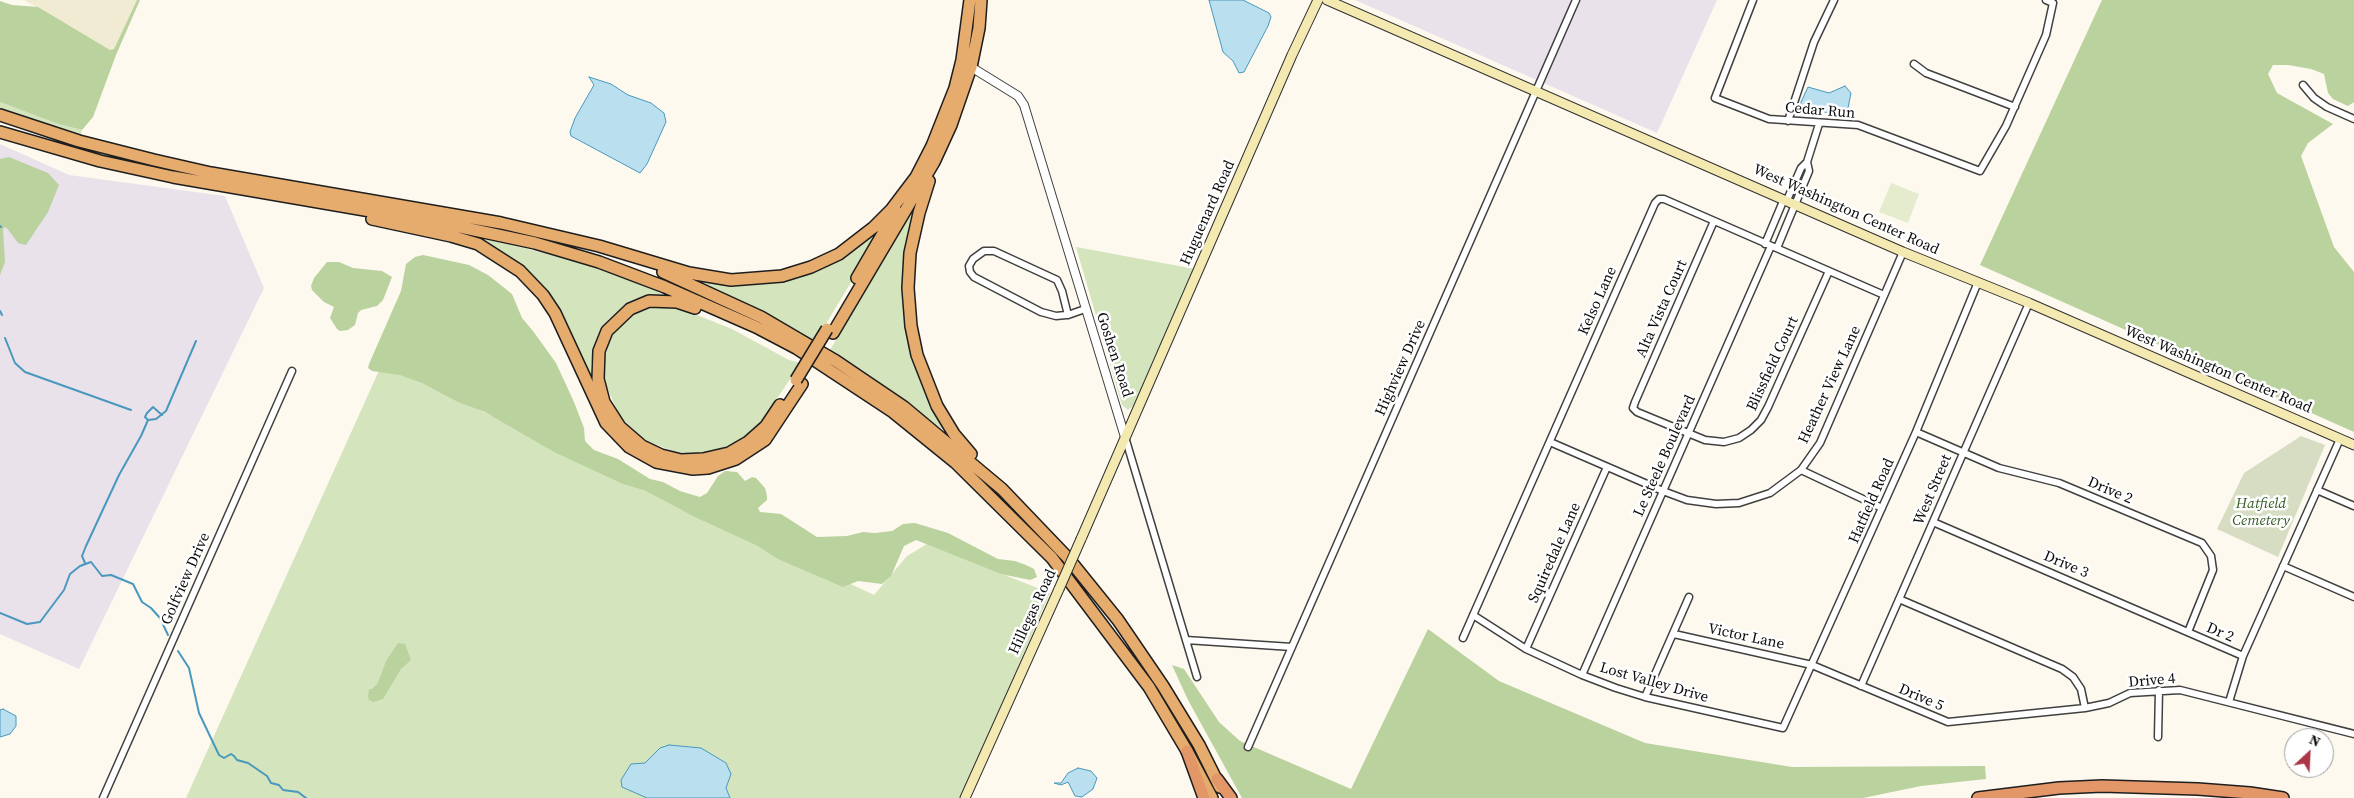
<!DOCTYPE html>
<style>
body{margin:0}
#map{position:relative;width:2354px;height:798px;overflow:hidden;background:#fdf9ef;font-family:"Source Serif 4",serif}
canvas{display:block}
.north{position:absolute;left:2284px;top:728px;width:50px;height:50px;box-sizing:border-box;background:#fff;border:1px solid #9e9e9e;border-radius:50%;rotate:25deg;font-size:14px;font-weight:700;line-height:20px;text-align:center;color:#0d0d0d}
.north::after{content:'';display:block;margin:auto;width:18px;height:22px;background:#ac3645;clip-path:polygon(50% 0,100% 100%,50% 72%,0 100%)}
</style>
<div id="map">
<canvas width="2354" height="798"></canvas>
<div class="north">N</div>
</div>
<script>
const c = document.querySelector('canvas').getContext('2d');
c.lineJoin = 'round';
function fill(path, color) { c.fillStyle = color; c.fill(path, 'evenodd'); }
const toPath = rows => new Path2D(rows.map(r => 'M' + r).join(''));
function strokePath(path, color, width, dash) { c.strokeStyle = color; c.lineWidth = width; c.lineCap = dash ? 'butt' : 'round'; c.setLineDash(dash || []); c.stroke(path); }
function label(font, color, halo, rows, align = 'center') {
  c.font = font + ' "Source Serif 4",serif'; c.lineWidth = 5; c.setLineDash([]); c.textBaseline = 'middle'; c.strokeStyle = halo; c.fillStyle = color; for (const [text, x, y, turn = 0] of rows) {
    c.save(); c.translate(x, y); c.rotate((+turn || 0) * Math.PI / 180); c.textAlign = isNaN(turn) ? turn : align; if (halo) c.strokeText(text, 0, 0); c.fillText(text, 0, 0); c.restore();
  }
}
const industrial = toPath([
 [1355,0,1717,0,1657,133],
 [0,144,69,175,225,196,264,288,79,669,0,634]
]);
const farmland = toPath([
 [24,0,137,0,114,49,110,50]
]);
const green = toPath([
 [0,102,58,124,82,130,81,134,0,109],
 [912,212,915,213,907,314,947,429,945,431,863,371,830,350],
 [877,231,853,279,815,342,751,307,692,279,774,281],
 [457,232,573,260,627,279,670,297,654,295,639,298,623,307,608,320,598,335,594,348,591,366,594,384,563,315,548,292,534,276,493,246],
 [1076,247,1195,269,1136,404,1128,410,1122,405],
 [656,306,687,311,732,329,789,360,801,363,759,425,739,441,714,451,693,454,676,452,649,442,636,433,620,417,606,385,604,370,606,349,617,327,628,317],
 [382,364,874,595,907,556,927,544,1050,593,961,798,186,798]
]);
const forest = toPath([
 [137,0,140,0,116,55,93,117,82,130,58,124,0,102,0,1,12,5,38,7,110,50,114,49],
 [2102,0,2354,0,2354,102,2348,106,2333,99,2328,93,2324,74,2311,69,2288,65,2273,65,2268,74,2277,93,2333,124,2308,143,2301,156,2334,247,2354,272,2354,432,1980,265],
 [9,157,48,173,59,185,48,212,26,245,18,243,6,227,3,229,5,262,0,275,0,159],
 [423,255,469,265,488,275,512,294,522,318,533,331,556,363,574,402,584,428,585,441,594,450,618,459,650,479,663,482,680,491,700,497,707,493,718,476,725,471,737,472,745,481,752,477,756,478,765,488,767,496,767,500,758,508,760,512,781,514,817,537,847,536,863,532,875,533,892,531,903,524,915,523,948,533,998,559,1015,561,1026,565,1034,569,1037,577,1030,580,1001,574,916,540,904,546,891,576,882,584,858,581,843,587,778,559,758,546,695,517,644,490,623,484,554,452,485,412,458,402,422,383,400,375,372,371,368,368,369,364,401,291,406,264,415,257],
 [327,262,339,262,353,268,382,271,392,277,383,300,377,306,361,310,358,313,355,325,348,330,340,331,337,329,330,318,334,307,324,302,312,290,311,286,314,278],
 [1428,629,1499,681,1645,743,1792,767,1985,766,1986,779,1921,786,1863,798,1242,798,1188,700,1172,665,1184,669,1219,722,1240,741,1351,789],
 [398,643,405,644,411,660,401,669,383,699,373,702,369,700,368,696,369,689,372,689,378,683,386,661]
]);
const cemetery = toPath([
 [2301,436,2325,445,2278,557,2217,529,2244,473]
]);
const pitch = toPath([
 [1891,183,1919,194,1908,223,1879,212]
]);
const water = toPath([
 [1209,0,1243,0,1269,13,1271,17,1268,26,1244,72,1239,73,1233,61,1223,52,1209,0],
 [589,77,611,84,628,95,651,103,664,113,666,122,647,164,640,173,571,136,570,132,575,118,594,85,589,77],
 [1845,86,1851,93,1847,113,1833,116,1819,109,1808,113,1800,110,1801,102,1808,87,1829,93,1845,86],
 [3,709,16,716,16,726,10,734,0,737,0,710,3,709],
 [669,745,701,748,726,763,731,774,726,788,730,798,647,798,622,787,621,780,631,764,645,763,660,748,669,745],
 [1078,768,1091,771,1097,778,1093,789,1082,797,1075,796,1068,782,1061,785,1054,783,1061,783,1068,773,1078,768]
]);
const stream = toPath([
 [0,226,1,227],
 [0,311,2,315],
 [5,338,15,363,25,372,131,410],
 [148,420,156,419,166,411,196,341],
 [85,563,82,556,86,546,119,475,141,436,148,420,145,417,147,413,153,407,162,415],
 [0,613,27,624,40,622,64,590,70,574,80,566,91,562,102,576,111,575,133,584,142,602,151,608,160,618,168,635],
 [178,651,189,668,199,713,219,755,224,758,231,754,234,756,237,760,248,763,267,776,271,783,279,785,283,790,298,792,306,798]
]);
const minor = toPath([
 [1753,0,1715,98,1769,119,1858,125,1980,171,2006,126,2046,35,2053,3,2046,0],
 [1914,64,1926,73,2015,107],
 [2303,85,2314,98,2327,107,2354,119],
 [1788,121,1814,42,1834,0],
 [1787,200,1801,168,1807,162,1819,124],
 [1714,221,1635,402,1633,408,1637,412,1705,440,1724,442,1739,438,1751,430,1761,420,1768,407,1829,271],
 [1765,244,1784,199],
 [1777,248,1809,171,1807,162],
 [1068,315,1062,291,1057,280,994,251,984,251,973,259,969,266,970,272,974,277,1041,312,1056,316,1066,315,1068,315,1085,309],
 [1916,432,1999,468,2059,483,2202,543,2211,556,2213,570,2188,632],
 [1125,437,1197,677],
 [1550,442,1663,491,1687,500,1716,504,1739,503,1770,493,1801,470,1820,443,1903,252],
 [1801,470,1882,508],
 [2317,490,2354,506],
 [1933,522,2243,656],
 [2283,566,2354,597],
 [1899,599,2062,669,2073,677,2081,689,2085,708],
 [1473,615,1526,649,1582,675,1616,688,1645,697,1783,728,1916,432,1978,282],
 [1674,634,1812,665,1948,722,2085,708,2109,703,2130,693,2180,690,2354,734],
 [1463,638,1655,203,1659,199,1664,199,1884,295],
 [1186,640,1292,647],
 [1526,649,1607,467],
 [1582,675,1771,246],
 [1861,686,2029,303],
 [1645,697,1689,597],
 [2229,702,2243,656,2340,439],
 [2158,737,2159,690],
 [1248,747,1576,0],
 [103,798,292,371]
]);
const tertiary = toPath([
 [971,67,1018,96,1024,105,1125,437]
]);
const secondary = toPath([
 [1327,0,1903,252,2029,303,2354,445],
 [1081,539,1292,55,1318,0],
 [965,798,1059,589]
]);
const trunk = toPath([
 [0,115,79,141,154,160,211,173,501,223,599,246,689,273,731,280,782,276,811,267,839,254,874,227,891,210,916,177],
 [0,132,100,161,173,177,446,224,535,243,599,262,665,287,756,327,796,348,893,412,956,463,1052,558,1149,687,1187,751,1212,798],
 [929,181,919,213,910,253,908,288,911,326,917,355,937,406,954,434,971,454],
 [913,183,932,146,955,88,962,60,970,0],
 [372,219,451,236,478,244,520,271,543,295,555,313,606,423,629,447,656,462,693,469,708,468,736,459,765,440,802,384],
 [663,272,761,317,836,361,904,407,1002,489,1068,558,1118,620,1163,686,1199,745,1220,787],
 [857,278,896,211],
 [695,308,677,302,649,301,630,309,607,331,599,351,598,379,604,402,620,427,642,446,661,455,681,460,703,459,729,453,748,442,766,426,780,405],
 [833,333,934,162,951,125,971,67,979,28,981,0]
]);
const motorway = toPath([
 [1187,751,1204,798],
 [1217,779,1231,798],
 [1978,798,2059,788,2102,786,2198,789,2250,793,2283,798]
]);
const secondaryBridge = toPath([
 [1059,589,1081,539]
]);
const trunkBridge = toPath([
 [796,380,827,329]
]);
const streetNames = [
 ["Cedar Run",1820,111,5],
 ["West Washington Center Road",1846,210,24],
 ["Huguenard Road",1208,213,-66],
 ["Kelso Lane",1598,301,-66],
 ["Alta Vista Court",1662,309,-66],
 ["Goshen Road",1114,355,72],
 ["Blissfield Court",1773,364,-65],
 ["Highview Drive",1401,368,-66],
 ["West Washington Center Road",2218,370,23],
 ["Heather View Lane",1830,385,-65],
 ["Le Steele Boulevard",1665,456,-66],
 ["West Street",1933,490,-67],
 ["Drive 2",2110,491,23],
 ["Hatfield Road",1872,501,-66],
 ["Squiredale Lane",1555,553,-66],
 ["Drive 3",2066,565,23],
 ["Golfview Drive",186,579,-66],
 ["Hillegas Road",1033,612,-65],
 ["Dr 2",2220,633,23],
 ["Victor Lane",1746,637,12],
 ["Drive 4",2152,681,-5],
 ["Lost Valley Drive",1654,683,16],
 ["Drive 5",1921,698,23]
];
const parkNames = [
 ["Hatfield",2261,504],
 ["Cemetery",2261,521]
];
fill(industrial, '#e9e2eb');
fill(farmland, '#f0ebd2');
fill(green, '#d4e4bd');
fill(forest, '#bad29e');
fill(cemetery, '#d6ddc2');
fill(pitch, '#e4eccd');
fill(water, '#badfef');
strokePath(water, '#4998bd', 1);
strokePath(stream, '#4998bd', 2);
strokePath(minor, '#404040', 9);
strokePath(tertiary, '#404040', 10);
strokePath(secondary, '#2f2f2f', 11);
strokePath(trunk, '#1e1e1e', 14);
strokePath(motorway, '#1e1e1e', 14);
strokePath(minor, '#fff', 6);
strokePath(tertiary, '#fff', 8);
strokePath(secondary, '#f5e9b2', 9);
strokePath(trunk, '#e6ac6e', 11);
strokePath(motorway, '#e39667', 11);
strokePath(secondaryBridge, '#2f2f2f', 11, []);
strokePath(trunkBridge, '#1e1e1e', 14, []);
strokePath(secondaryBridge, '#f5e9b2', 9);
strokePath(trunkBridge, '#e6ac6e', 11);
label('15px', '#0d0d0d', '#fff', streetNames);
label('italic 15px', '#355d25', '#fff', parkNames);
</script>
